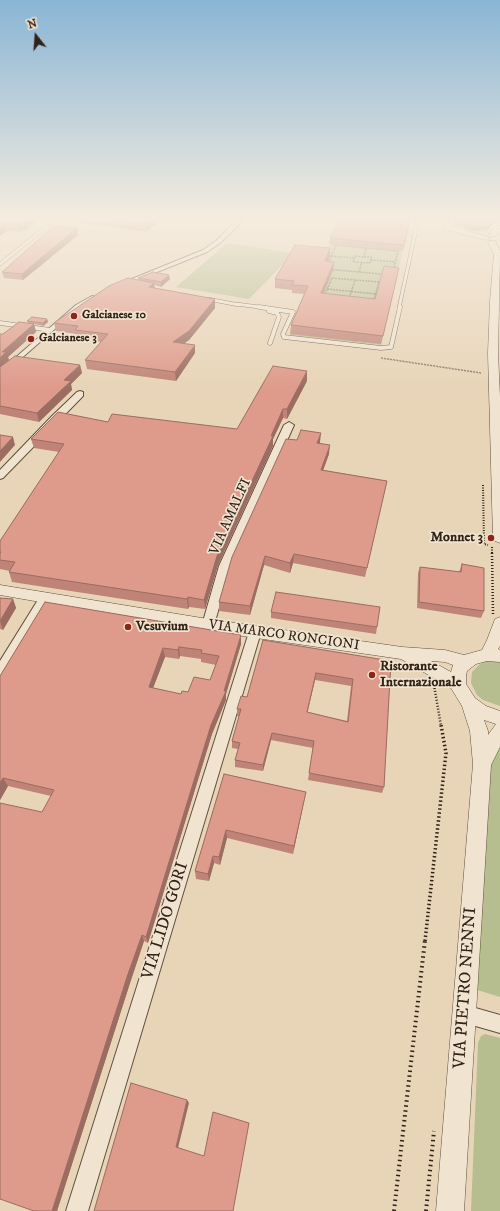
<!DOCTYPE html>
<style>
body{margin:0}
#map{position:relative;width:500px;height:1211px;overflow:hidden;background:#e8d5b8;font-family:"IM FELL DW Pica",serif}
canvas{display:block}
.north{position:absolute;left:16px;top:16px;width:40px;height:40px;-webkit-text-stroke:3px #f0e4d1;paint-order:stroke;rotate:343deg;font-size:11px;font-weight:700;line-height:16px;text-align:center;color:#322217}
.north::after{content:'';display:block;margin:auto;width:14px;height:18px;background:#322217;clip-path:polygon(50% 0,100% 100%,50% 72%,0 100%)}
</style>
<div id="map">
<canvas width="500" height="1211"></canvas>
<div class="north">N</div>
</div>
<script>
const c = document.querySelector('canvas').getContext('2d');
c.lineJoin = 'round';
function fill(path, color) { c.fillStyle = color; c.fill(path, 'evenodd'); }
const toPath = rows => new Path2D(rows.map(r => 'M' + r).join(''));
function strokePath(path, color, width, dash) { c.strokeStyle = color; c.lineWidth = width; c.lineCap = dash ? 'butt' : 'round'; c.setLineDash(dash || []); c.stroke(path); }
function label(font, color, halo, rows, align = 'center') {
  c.font = font + ' "IM FELL DW Pica",serif'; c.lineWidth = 3.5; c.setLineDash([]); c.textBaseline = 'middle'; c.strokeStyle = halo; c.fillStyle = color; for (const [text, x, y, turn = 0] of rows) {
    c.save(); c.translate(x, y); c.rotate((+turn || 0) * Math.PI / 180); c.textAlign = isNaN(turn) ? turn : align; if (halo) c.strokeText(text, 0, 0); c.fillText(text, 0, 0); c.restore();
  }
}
const green = toPath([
 [340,220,403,249,381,345,290,335],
 [227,243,294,253,249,299,176,287],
 [486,661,500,662,500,706,483,700,477,695,471,683,472,672,480,664],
 [500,744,500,997,474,989,489,768],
 [485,1034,500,1038,500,1211,471,1211,478,1043,481,1036]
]);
const pathFar4 = toPath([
 [336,245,398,251,392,275,326,269,336,245],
 [331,256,354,258],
 [355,256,364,257,372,257,370,263,353,262,355,256],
 [364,257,366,248],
 [371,260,395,262],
 [359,272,362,262],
 [332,278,379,282,372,306,322,301,332,278],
 [327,289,376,294],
 [349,299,355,280],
 [381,358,481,373]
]);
const pathFar3 = toPath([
 [483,485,484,544,488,545],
 [492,547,492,554]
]);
const pathFar2 = toPath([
 [492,553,493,614],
 [434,685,441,726]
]);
const pathFar1 = toPath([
 [425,941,446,753,441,725]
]);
const path = toPath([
 [394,1211,425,940],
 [426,1211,434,1131]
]);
const serviceFar1 = toPath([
 [0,264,55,220],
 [208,299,239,305],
 [236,304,267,308],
 [399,308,418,220]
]);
const service = toPath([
 [259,307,293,312,283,334,284,337,381,348,391,347,400,307],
 [269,311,277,313,279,317,270,343],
 [0,323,50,330]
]);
const minor = toPath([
 [237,220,244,220,220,243,207,252,122,286,117,285,203,250,216,241,237,220],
 [92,296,97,297,80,307,0,377,0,371,76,305,92,296],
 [80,391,83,392,83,396,3,478,0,479,0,470,52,416,77,392,80,391],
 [289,422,294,425,231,566,214,625,212,628,204,628,202,625,219,566,284,425,289,422],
 [45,594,49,595,51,598,5,676,0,677,0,661,41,595,45,594],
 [255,627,259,629,261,632,88,1211,66,1211,249,632,251,629,255,627],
 [465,1005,500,1015,500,1033,458,1021,456,1014,458,1007,465,1005]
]);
const tertiary = toPath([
 [442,220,449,220,450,225,490,238,486,240,451,231,444,228,442,220],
 [497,226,500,226,500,232,496,236,490,236,490,232,497,226],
 [489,241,495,241,500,251,498,353,500,397,500,543,495,541,493,538,488,353,490,301,494,254,488,243,489,241],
 [0,585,208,619,402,647,445,650,464,655,482,650,487,640,495,619,500,617,500,646,498,649,500,650,500,662,487,661,476,664,467,671,466,676,466,684,475,698,486,706,500,711,500,747,491,765,464,1211,436,1211,473,764,470,731,462,706,451,688,401,659,208,631,0,595,0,585],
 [431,661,445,662,453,665,451,672,431,661],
 [484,720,496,724,488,735,488,731,484,720]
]);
const wall = toPath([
 [0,220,38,220,29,228,20,232,7,231],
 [80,220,161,220,146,232,81,223],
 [411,220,403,251,329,244,330,238],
 [453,220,487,230,473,231,453,224],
 [78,235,23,280,4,278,2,272],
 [330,256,328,261,333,270,324,293,375,299,397,276,381,344,290,334,291,325,304,294,292,293,292,290,275,288,275,279],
 [138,278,170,279,161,287,154,285,155,288,215,299,215,308,189,340,184,343,195,353,176,381,87,369,85,360,101,342,77,339,76,334,56,331,54,323,139,280],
 [47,319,48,322,43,326,34,324,36,332,8,357,9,360,80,365,82,373,71,384,72,390,39,422,0,414,0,334,3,334,28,323,27,321],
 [307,381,287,419,283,418,273,439,273,446,218,565,205,609,189,607,188,609,12,582,9,572,10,571,0,569,0,541,59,452,34,448,31,439,108,422,237,429],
 [297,440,320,442,319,444,329,454,323,470,387,481,365,577,293,563,290,573,264,565,250,615,219,611,219,602],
 [462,564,484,611,481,618,417,608,418,573,420,567,459,572],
 [0,598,13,599,16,608,3,630,0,629],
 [45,602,241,635,241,644,226,694,226,700,212,734,148,943,144,941,131,980,57,1211,34,1211,42,812,51,796,8,786,0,800,0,676],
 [180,656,201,659,201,662,216,665,210,680,188,692,181,694,153,688,165,657,179,659],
 [271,612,377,627,376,634,271,618],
 [263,640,391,661,384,787,382,793,308,780,313,748,271,740,263,771,235,767,235,760,238,749,232,748,232,741,239,716,237,716,237,709,247,697],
 [315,680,351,686,347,721,307,712],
 [224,774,306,792,293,854,227,838,220,865,214,863,209,881,196,879,195,871]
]);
const shadedWall = toPath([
 [26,220,38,220,29,228,20,232,18,224],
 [150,220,161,220,146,232,145,224],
 [410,220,411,220,403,251,404,245],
 [494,220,497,220,487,230,473,231,474,227],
 [5,223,7,231,0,236,0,227],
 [77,228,78,235,23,280,22,274],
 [330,248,330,256,324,269,325,261],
 [334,262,333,270,320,302,321,293],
 [169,275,170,279,161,287,161,282],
 [154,283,155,292,149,287],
 [215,299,215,308,189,340,174,351,173,342],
 [47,319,48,322,43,326,43,323],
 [34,324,36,332,8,357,9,360,0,369,0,358,2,352],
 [195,345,195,353,176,381,175,372],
 [80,365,82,373,71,384,72,390,39,422,37,413,64,380],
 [307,371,307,381,287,419,287,409],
 [283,409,283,418,273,439,273,446,218,565,205,609,204,600,217,556],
 [321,433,320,442,316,453,317,443],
 [13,437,15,445,0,462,0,451],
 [330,445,329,454,320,479,321,470],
 [294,554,293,563,290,573,290,563],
 [265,556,264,565,250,615,250,606],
 [188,597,189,607,188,609,187,599],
 [13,599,16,608,3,630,0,621],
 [241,635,241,644,226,694,226,700,212,734,148,943,146,937,211,725,224,691],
 [179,647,180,656,179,659,178,650],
 [163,648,165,657,150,696,149,687],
 [316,673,315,680,306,719,307,712],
 [272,733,271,740,263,771,263,765],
 [3,778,8,786,0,800,0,783],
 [306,792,304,801,293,854,294,846],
 [226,830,227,838,220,865,219,857],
 [213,856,214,863,209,881,208,874],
 [142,935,144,941,131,980,57,1211,52,1211,128,974],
 [187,1100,189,1103,178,1148,176,1147]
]);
const building = toPath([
 [0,220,26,220,18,224,5,223,0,227,0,220],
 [116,220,150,220,145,224,116,220],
 [338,220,410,220,404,245,330,238,338,220],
 [454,220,494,220,488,226,474,227,454,220],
 [54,226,77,228,22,274,2,272,54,226],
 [295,245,330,248,325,261,334,262,321,293,375,299,384,266,399,268,383,336,291,325,308,286,292,285,294,281,275,279,295,245],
 [153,272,169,275,161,282,138,278,153,272],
 [128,278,154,283,149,287,215,299,189,331,173,342,195,345,175,372,85,360,108,334,75,330,78,326,54,323,109,286,128,278],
 [32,317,47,319,43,323,27,321,32,317],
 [19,322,34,324,2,352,6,352,0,358,0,334,3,334,19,322],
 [15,356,80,365,64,380,71,381,37,413,0,406,0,367,15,356],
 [273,366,307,371,287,409,283,409,271,436,273,436,217,556,204,600,188,597,187,599,9,572,15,562,0,560,0,553,1,552,0,552,0,541,64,444,31,439,58,412,108,422,112,414,237,429,273,366],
 [301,430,321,433,317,443,330,445,321,470,387,481,367,568,294,554,290,563,265,556,250,606,219,602,232,557,286,439,297,440,301,430],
 [0,435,13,437,0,451,0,435],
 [462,564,484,568,484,611,419,602,420,567,461,572,462,564],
 [276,592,380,607,377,627,271,612,276,592],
 [0,598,13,599,0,621,0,598],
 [45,602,241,635,224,691,226,691,211,725,146,937,142,935,128,974,52,1211,34,1211,0,1199,0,803,42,812,54,790,3,778,0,783,0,676,45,602],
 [179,647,202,650,201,653,219,656,210,680,194,677,188,692,182,691,181,694,149,687,163,648,178,650,179,647],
 [263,640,391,661,384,787,309,773,314,741,272,733,263,765,235,760,240,743,232,741,241,709,237,709,241,696,247,697,263,640],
 [316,673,353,679,348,722,307,712,316,673],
 [224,774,306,792,294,846,226,830,219,857,213,856,208,874,195,871,224,774],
 [131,1083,187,1100,176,1147,204,1156,213,1112,249,1123,233,1211,94,1211,131,1083]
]);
const markers = [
 [74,316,4,"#8f2418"],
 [31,339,4,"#8f2418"],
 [491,538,4,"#8f2418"],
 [128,627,4,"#8f2418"],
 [372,675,4,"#8f2418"]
];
const farPoinames = [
 ["Galcianese 10",82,316],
 ["Galcianese 3",39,339]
];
const streetNames = [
 ["VIA AMALFI",231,517,-66],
 ["VIA MARCO RONCIONI",284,636,8]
];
const poiNames = [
 ["Monnet 3",483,538,"right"],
 ["Vesuvium",136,627],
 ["Ristorante",380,667],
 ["Internazionale",380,683]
];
const nearStreetnames = [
 ["VIA LIDO GORI",166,921,-73],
 ["VIA PIETRO NENNI",466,988,-86]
];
fill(green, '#b6bd8e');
strokePath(serviceFar1, '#604f3f', 4);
strokePath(service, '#604f3f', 5);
strokePath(minor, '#604f3f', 2);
strokePath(tertiary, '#604f3f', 1);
strokePath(pathFar4, '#322217', 1.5, [0.5, 1]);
strokePath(pathFar3, '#322217', 2, [1, 1.5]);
strokePath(pathFar2, '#322217', 2.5, [1, 2]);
strokePath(pathFar1, '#322217', 3.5, [1.5, 2.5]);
strokePath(path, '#322217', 4, [1.5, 3.5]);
strokePath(serviceFar1, '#f0e4d1', 3);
strokePath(service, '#f0e4d1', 4);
fill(minor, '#f0e4d1');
fill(tertiary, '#f0e4d1');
fill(wall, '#bf8477');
fill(shadedWall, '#9b6c61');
fill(building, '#de9a8a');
strokePath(building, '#9b6c61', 1);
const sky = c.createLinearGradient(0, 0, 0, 390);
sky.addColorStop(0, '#89b5d5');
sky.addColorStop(0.56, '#f5ecdf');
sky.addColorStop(1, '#f5ecdf00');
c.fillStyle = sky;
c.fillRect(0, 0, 500, 390);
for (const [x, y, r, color] of markers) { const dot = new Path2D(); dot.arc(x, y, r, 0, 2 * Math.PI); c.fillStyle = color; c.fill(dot); strokePath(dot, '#f0e4d1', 1.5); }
label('bold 12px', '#322217', '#f0e4d1', farPoinames, 'left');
label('14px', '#322217', '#f0e4d1', streetNames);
label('bold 14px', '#322217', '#f0e4d1', poiNames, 'left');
label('17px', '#322217', '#f0e4d1', nearStreetnames);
</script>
